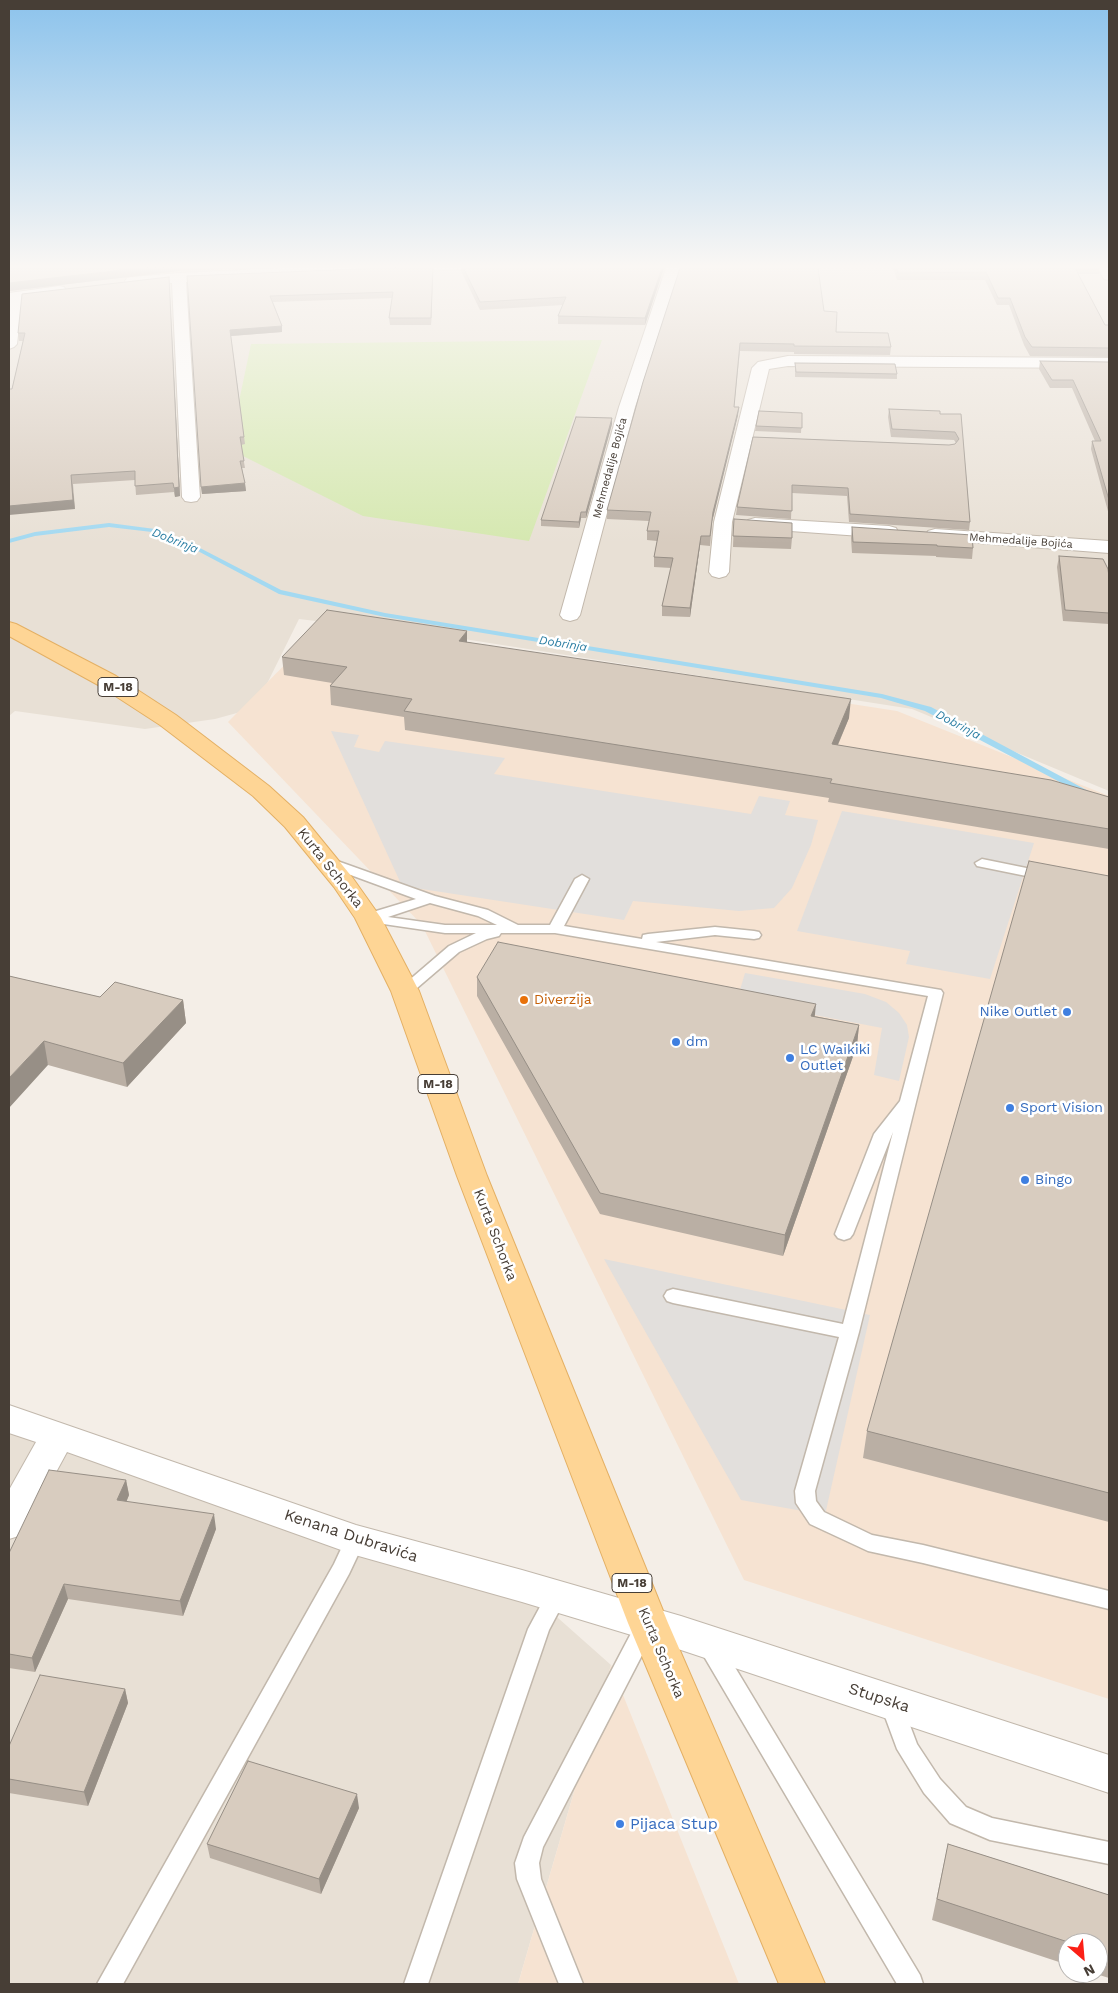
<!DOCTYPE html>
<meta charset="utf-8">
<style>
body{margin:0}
#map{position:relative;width:1118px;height:1993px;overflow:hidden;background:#f4eee7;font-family:"Work Sans",sans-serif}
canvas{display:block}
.frame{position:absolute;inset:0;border:10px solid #473e36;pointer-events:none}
.north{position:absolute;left:1058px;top:1933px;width:50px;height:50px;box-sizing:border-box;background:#fff;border:1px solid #b5b2af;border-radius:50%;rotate:153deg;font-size:14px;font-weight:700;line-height:20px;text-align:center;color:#473e36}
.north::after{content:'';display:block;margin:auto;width:18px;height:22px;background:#fb2017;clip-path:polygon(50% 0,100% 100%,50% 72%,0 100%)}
</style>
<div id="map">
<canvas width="1118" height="1993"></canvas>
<div class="frame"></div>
<div class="north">N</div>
</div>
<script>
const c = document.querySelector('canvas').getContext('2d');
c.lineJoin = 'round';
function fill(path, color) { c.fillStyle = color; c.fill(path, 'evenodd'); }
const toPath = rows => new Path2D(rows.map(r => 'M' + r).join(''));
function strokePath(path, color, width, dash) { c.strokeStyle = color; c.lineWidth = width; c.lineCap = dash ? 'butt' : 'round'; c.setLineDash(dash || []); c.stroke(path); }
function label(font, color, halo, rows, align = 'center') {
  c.font = font + ' "Work Sans",sans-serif'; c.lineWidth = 5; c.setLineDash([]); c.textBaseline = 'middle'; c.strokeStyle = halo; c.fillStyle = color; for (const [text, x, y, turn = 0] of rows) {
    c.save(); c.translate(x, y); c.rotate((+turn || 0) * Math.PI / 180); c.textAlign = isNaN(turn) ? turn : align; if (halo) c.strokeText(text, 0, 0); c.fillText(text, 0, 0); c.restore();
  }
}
const residential = toPath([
 [9,265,1109,265,1109,791,912,709,451,637,299,619,255,708,215,719,145,729,15,711,9,716],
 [9,1420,522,1586,611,1665,518,1984,9,1984]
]);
const commercial = toPath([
 [326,623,897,711,1109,796,1109,1699,744,1580,422,925,228,722],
 [611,1665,739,1984,518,1984]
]);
const green = toPath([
 [602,340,529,541,363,516,229,449,251,344]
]);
const parking = toPath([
 [331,731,359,735,354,747,379,752,385,741,505,758,494,774,751,814,759,796,790,801,785,815,818,820,811,845,792,888,774,908,739,911,633,901,624,920,402,886],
 [842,811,1034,843,990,979,906,964,910,951,797,931],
 [745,973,865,994,886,1002,899,1013,907,1025,909,1037,899,1081,874,1075,882,1028,737,1000],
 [604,1259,870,1315,825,1515,741,1500]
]);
const stream = toPath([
 [109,523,155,529,198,547,281,590,385,613,882,694,931,707,1109,802,1109,808,925,711,881,698,385,617,279,594,194,549,152,532,109,527,35,536,9,543,9,539,35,532,109,523]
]);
const service = toPath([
 [326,857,435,896,488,910,518,925,550,925,575,879,582,875,589,879,564,926,642,939,643,935,648,934,715,927,754,931,759,932,761,935,759,938,754,939,715,935,656,942,941,990,943,993,859,1332,815,1491,816,1501,824,1512,872,1535,923,1545,1109,1591,1109,1609,923,1563,868,1551,810,1524,796,1503,795,1491,839,1337,673,1303,667,1301,664,1296,667,1291,673,1289,843,1324,893,1132,853,1234,850,1238,844,1240,838,1238,835,1234,874,1134,900,1101,928,996,555,933,501,933,499,936,487,939,459,952,410,994,405,995,400,994,398,991,400,988,449,946,476,933,445,933,363,921,361,918,363,915,416,899,321,864,319,861,321,858,326,857],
 [430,903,478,916,497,925,445,925,388,917,430,903],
 [982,859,1046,872,1053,876,1046,880,977,866,975,863,982,859],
 [355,1532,362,1534,365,1540,349,1574,123,1984,97,1984,334,1564,348,1534,355,1532],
 [556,1587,563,1590,567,1596,549,1630,428,1984,404,1984,528,1629,549,1590,556,1587],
 [645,1619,653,1622,656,1628,543,1847,539,1863,541,1879,583,1984,559,1984,517,1879,515,1863,524,1837,637,1622,645,1619],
 [710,1637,718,1639,920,1975,923,1984,897,1984,702,1653,699,1646,702,1639,710,1637],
 [891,1693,899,1696,917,1744,940,1779,966,1807,992,1818,1109,1842,1109,1864,990,1840,950,1823,924,1793,897,1749,880,1703,883,1696,891,1693]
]);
const minor = toPath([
 [347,265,479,265,472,269,297,275,186,282,200,497,197,501,191,502,185,501,182,497,172,283,132,285,127,284,125,281,127,278,132,277,179,273,347,265],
 [667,265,681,265,635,407,580,615,577,619,570,621,563,619,560,615,619,407,667,265],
 [1096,265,1109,265,1109,280,1104,279,1096,265],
 [59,286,64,287,66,290,64,293,22,300,17,344,14,347,9,349,9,293,59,286],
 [788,356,1109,358,1109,368,788,366,769,369,732,522,729,572,726,576,719,578,712,576,709,572,714,522,752,368,758,362,788,356],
 [755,518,889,526,896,528,898,532,896,536,889,538,748,528,746,524,748,520,755,518],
 [935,529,1109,541,1109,553,928,539,926,535,928,531,935,529],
 [9,1405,356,1525,522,1570,681,1616,1109,1755,1109,1793,681,1650,522,1602,355,1555,67,1452,22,1535,9,1539,9,1490,36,1442,9,1433,9,1405]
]);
const primary = toPath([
 [9,622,16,624,116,676,176,715,269,786,303,817,352,877,381,918,419,991,487,1176,668,1623,825,1984,779,1984,628,1623,457,1176,391,991,355,918,334,887,285,827,253,796,160,725,100,686,9,636,9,622]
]);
const wall = toPath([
 [9,265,321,265,179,271,9,291],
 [461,265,665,265,645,325,558,324,558,316,563,305,480,310,461,271],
 [892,265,1100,265,1100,267,1099,274,1078,274,1105,325,1109,325,1109,357,1030,356,1024,345,1009,305,997,305,985,280,897,280],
 [433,266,431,325,390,325,389,318,392,298,273,302,282,326,282,332,231,336,245,444,241,445,245,468,242,468,246,491,202,494,187,276],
 [780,268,824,311,836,332,891,347,890,355,794,354,794,352,740,351,734,407,738,415,712,522,710,546,700,545,690,617,662,616,662,606,671,568,654,567,654,557,657,541,647,540,647,531,649,521,607,519,607,510],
 [169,277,180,496,175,497,174,492,136,495,135,480,73,484,75,509,12,389,23,341,19,341,18,333],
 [1040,361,1109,362,1109,515,1091,449,1092,441,1095,441,1072,388,1050,388,1039,369],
 [795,363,897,374,897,379,795,377],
 [889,409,940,414,961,414,970,522,969,530,849,522,847,496,792,493,791,519,736,515,737,507,753,437,949,445,955,444,956,443,954,440,891,437,888,417],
 [802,413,801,433,755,431,756,426],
 [612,418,612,424,586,518,581,518,579,528,541,526,541,520],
 [734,519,792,538,791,549,733,547],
 [852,527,973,548,972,559,936,557,936,556,852,553,851,538],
 [1059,556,1109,577,1109,624,1063,621,1057,567],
 [467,631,467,642,849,718,838,745,1109,797,1109,849,828,802,829,798,405,730,404,717,331,705,330,686,332,683,284,675,282,657],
 [1109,876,1109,1522,863,1458,867,1431],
 [9,976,100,997,183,1000,186,1023,127,1087,48,1065],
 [477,977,814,1016,859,1025,857,1045,783,1256,600,1214,477,996],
 [126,1480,129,1495,126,1502,216,1529,183,1616,68,1599,35,1672,9,1668,9,1553],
 [125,1689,128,1703,88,1806,9,1793,9,1746],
 [359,1808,321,1894,210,1858,207,1844],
 [948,1844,1109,1895,1109,1978,1093,1973,1098,1973,1098,1943,1068,1943,1068,1965,932,1920]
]);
const shadedWall = toPath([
 [166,265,178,265,179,271,9,291,9,283],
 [663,265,665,265,645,325,645,318],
 [433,266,433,273,431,325,431,318],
 [169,277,180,496,175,497,174,488],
 [282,326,282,332,231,336,230,330],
 [739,407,738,415,712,522,710,546,713,512],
 [612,418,612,424,586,518,586,512],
 [71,475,75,509,9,515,9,506],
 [245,483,246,491,202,494,201,487],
 [581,512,581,518,579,528,579,522],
 [701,536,700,545,690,617,690,608],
 [467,631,467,649,459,641],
 [851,699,849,718,830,763,832,744],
 [183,1000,186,1023,127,1087,123,1063],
 [816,1004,814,1024,811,1016],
 [859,1025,857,1045,783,1256,785,1235],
 [44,1041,48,1065,9,1108,9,1078],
 [126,1480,129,1495,121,1515,117,1500],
 [214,1514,216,1529,183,1616,180,1601],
 [64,1584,68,1599,35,1672,32,1658],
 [125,1689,128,1703,88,1806,84,1792],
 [357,1794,359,1808,321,1894,319,1879]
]);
const building = toPath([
 [9,265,166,265,9,283,9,265],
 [462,265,663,265,645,318,558,316,566,297,480,302,462,265],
 [681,265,780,265,780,268,818,268,824,311,837,312,836,332,888,333,891,347,794,346,794,344,740,343,734,407,739,407,713,512,710,536,701,536,690,608,662,606,673,558,654,557,659,531,647,531,651,512,607,510,643,382,681,265],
 [895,265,1100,265,1100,267,1074,266,1105,325,1109,325,1109,348,1032,347,1025,337,1010,298,998,298,986,272,898,273,895,265],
 [433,266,431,318,389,318,393,292,270,296,282,326,230,330,244,437,240,437,244,461,240,461,245,483,201,487,187,276,433,266],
 [169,277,179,487,174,488,173,483,135,486,135,471,71,475,73,500,9,506,9,389,12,389,25,333,18,333,22,294,169,277],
 [1040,361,1109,362,1109,500,1092,441,1101,441,1073,380,1052,380,1040,361],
 [795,363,895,364,897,374,796,372,795,363],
 [889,409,940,411,940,414,961,414,970,522,850,514,848,488,792,485,792,511,737,507,753,437,949,445,955,444,959,439,955,432,892,429,889,409],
 [759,411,802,413,802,428,756,426,759,411],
 [576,417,612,418,586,512,581,512,579,522,541,520,576,417],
 [734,519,792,523,792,538,733,536,734,519],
 [852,527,972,535,973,548,937,546,937,545,853,542,852,527],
 [1059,556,1103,559,1108,569,1109,577,1109,613,1065,610,1059,556],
 [327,610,467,631,459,641,851,699,832,744,1051,780,1109,797,1109,829,830,783,832,779,404,711,412,699,330,686,347,667,282,657,327,610],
 [1029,861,1109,876,1109,1493,867,1431,1029,861],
 [498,942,816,1004,811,1016,859,1025,785,1235,600,1193,477,977,498,942],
 [9,976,100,997,115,982,183,1000,123,1063,44,1041,9,1078,9,976],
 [49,1470,126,1480,117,1500,214,1514,180,1601,64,1584,32,1658,9,1654,9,1553,49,1470],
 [40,1675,125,1689,84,1792,9,1779,9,1746,40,1675],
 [248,1761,357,1794,319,1879,207,1844,248,1761],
 [948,1844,1109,1895,1109,1956,1098,1952,1098,1943,1071,1943,937,1899,948,1844]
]);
const markers = [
 [524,1000,5,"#e8710a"],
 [1067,1012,5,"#3f7fe0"],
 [676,1042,5,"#3f7fe0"],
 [790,1058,5,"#3f7fe0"],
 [1010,1108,5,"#3f7fe0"],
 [1025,1180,5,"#3f7fe0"],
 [620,1824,5,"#3f7fe0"]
];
const farStreetnames = [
 ["Mehmedalije Bojića",610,468,-75],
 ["Mehmedalije Bojića",1021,541,4]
];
const farWaternames = [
 ["Dobrinja",175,541,22],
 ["Dobrinja",563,644,9],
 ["Dobrinja",958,725,28]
];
const shields = [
 [118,687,40],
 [438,1084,40],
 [632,1583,40]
];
const shieldNames = [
 ["M-18",118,687],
 ["M-18",438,1084],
 ["M-18",632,1583]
];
const streetNames = [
 ["Kurta Schorka",330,868,52],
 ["Kurta Schorka",495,1235,69],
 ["Kurta Schorka",661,1653,67]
];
const foodNames = [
 ["Diverzija",534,1000]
];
const shopNames = [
 ["Nike Outlet",1057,1012,"right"],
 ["dm",686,1042],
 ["LC Waikiki",800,1050],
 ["Outlet",800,1066],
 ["Sport Vision",1020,1108],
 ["Bingo",1035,1180]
];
const nearStreetnames = [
 ["Kenana Dubravića",351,1536,18],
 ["Stupska",879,1698,18]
];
const nearShopnames = [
 ["Pijaca Stup",630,1824]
];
fill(residential, '#e8e0d5');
fill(commercial, '#f6e3d2');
fill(green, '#d5e8b0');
fill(parking, '#e2dfdc');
fill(stream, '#a3d9f1');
strokePath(service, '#c2b8ac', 3);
strokePath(minor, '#c2b8ac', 2);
strokePath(primary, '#e4b064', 2);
fill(service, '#fff');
fill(minor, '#fff');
fill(primary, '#fed595');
fill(wall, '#baafa4');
fill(shadedWall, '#978f86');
fill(building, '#d8ccbf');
strokePath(building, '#978f86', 1);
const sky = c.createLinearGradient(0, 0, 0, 544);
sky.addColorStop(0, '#8cc3ec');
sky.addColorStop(0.49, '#faf7f4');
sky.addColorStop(1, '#faf7f400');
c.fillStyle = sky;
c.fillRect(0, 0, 1118, 544);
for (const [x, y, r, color] of markers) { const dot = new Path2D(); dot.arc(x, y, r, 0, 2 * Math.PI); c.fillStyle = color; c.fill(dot); strokePath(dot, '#fff', 2); }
label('11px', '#473e36', '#fff', farStreetnames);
label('italic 12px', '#2b7ea3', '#fff', farWaternames);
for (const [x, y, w] of shields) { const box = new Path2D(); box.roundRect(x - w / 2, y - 9.5, w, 19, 4); c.fillStyle = '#fff'; c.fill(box); strokePath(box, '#473e36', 1); }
label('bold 12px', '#473e36', null, shieldNames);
label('14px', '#473e36', '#fff', streetNames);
label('14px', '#c56008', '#fff', foodNames, 'left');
label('14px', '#366cbe', '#fff', shopNames, 'left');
label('16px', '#473e36', '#fff', nearStreetnames);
label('16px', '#366cbe', '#fff', nearShopnames, 'left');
</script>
